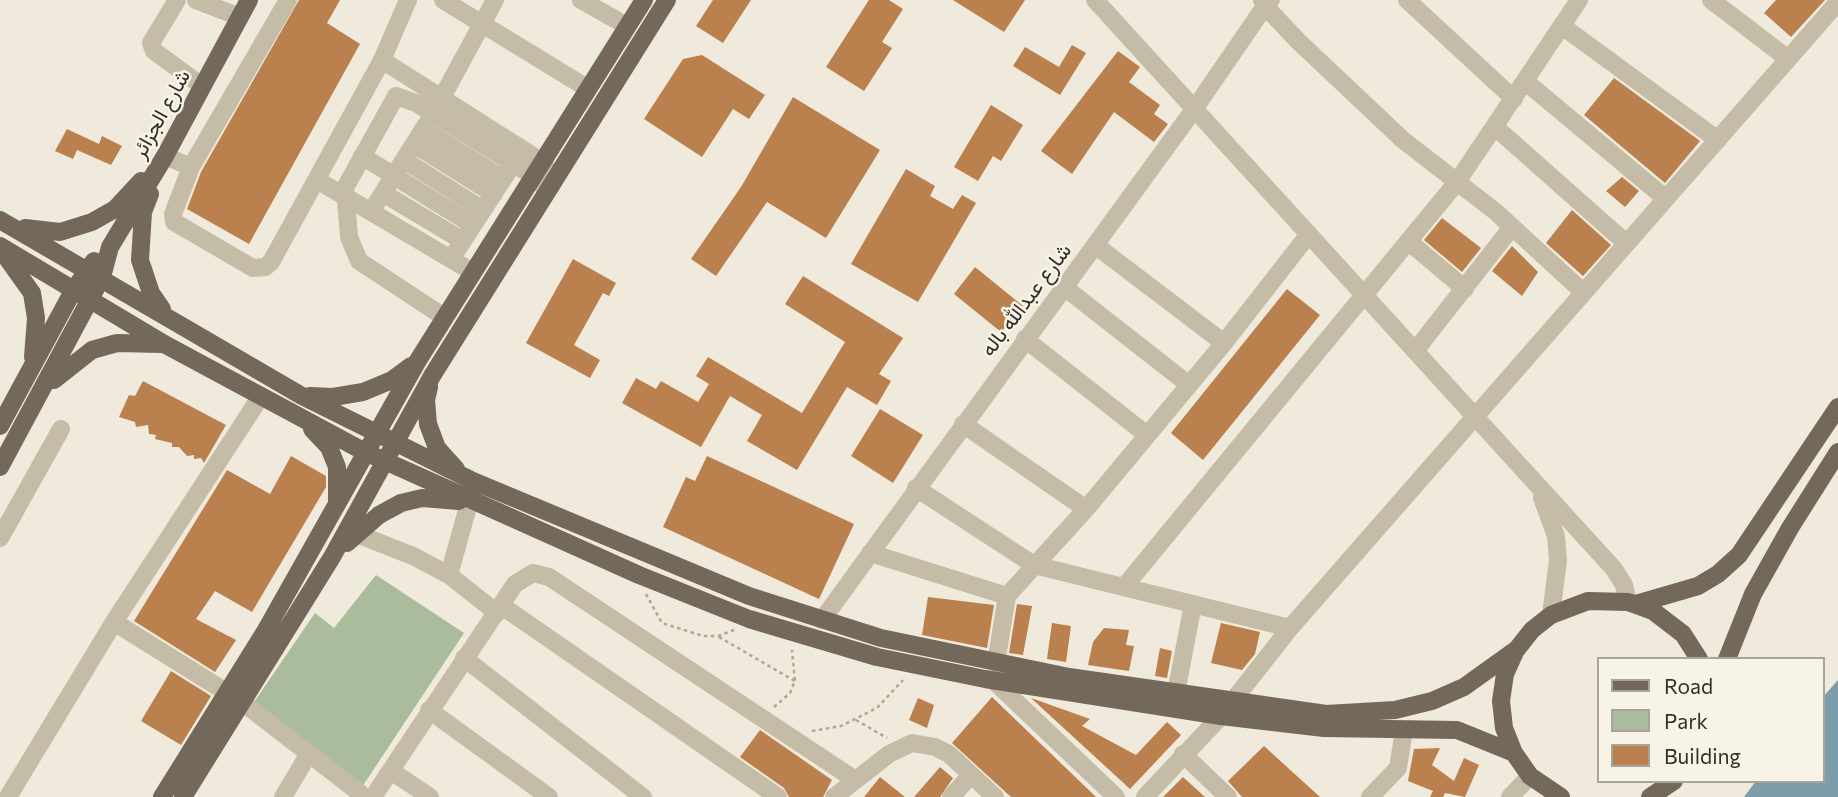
<!DOCTYPE html>
<meta charset="utf-8">
<style>
body{margin:0}
#map{position:relative;width:1838px;height:797px;overflow:hidden;background:#efeadb;font-family:Commissioner,sans-serif}
canvas{display:block}
.legend{position:absolute;left:1597px;top:657px;width:228px;height:126px;box-sizing:border-box;background:#f7f3e6;border:2px solid #a9a49a;margin:0;padding:9px 12px;list-style:none;font-size:21px;color:#332e27}
.legend li{display:flex;align-items:center;gap:14px;height:35px}
.legend b{width:35px;border:2px solid #a9a49a}
</style>
<div id="map">
<canvas width="1838" height="797"></canvas>
<ul class="legend">
<li><b style="height:9px;background:#73685a"></b>Road</li>
<li><b style="height:19px;background:#aabc9c"></b>Park</li>
<li><b style="height:19px;background:#ba804e"></b>Building</li>
</ul>
</div>
<script>
const c = document.querySelector('canvas').getContext('2d');
c.lineJoin = 'round';
function fill(path, color) { c.fillStyle = color; c.fill(path, 'evenodd'); }
const toPath = rows => new Path2D(rows.map(r => 'M' + r).join(''));
function strokePath(path, color, width, dash) { c.strokeStyle = color; c.lineWidth = width; c.lineCap = dash ? 'butt' : 'round'; c.setLineDash(dash || []); c.stroke(path); }
function label(font, color, halo, rows, align = 'center') {
  c.font = font + ' Commissioner,Vazirmatn,sans-serif'; c.lineWidth = 5; c.setLineDash([]); c.textBaseline = 'middle'; c.strokeStyle = halo; c.fillStyle = color; for (const [text, x, y, turn = 0] of rows) {
    c.save(); c.translate(x, y); c.rotate((+turn || 0) * Math.PI / 180); c.textAlign = isNaN(turn) ? turn : align; if (halo) c.strokeText(text, 0, 0); c.fillText(text, 0, 0); c.restore();
  }
}
const green = toPath([
 [376,575,464,633,362,787,252,705,315,613,334,628]
]);
const water = toPath([
 [1838,680,1838,797,1744,797,1756,781,1822,781,1822,698]
]);
const building = toPath([
 [299,0,340,0,327,23,360,44,249,244,187,209,201,172],
 [713,0,751,0,723,43,696,26],
 [869,0,889,0,903,9,882,42,892,48,864,91,826,67],
 [953,0,1025,0,1004,32],
 [1776,0,1825,0,1791,37,1764,13],
 [1072,45,1086,53,1060,95,1013,66,1025,47,1059,67],
 [1118,51,1140,67,1129,82,1160,105,1154,114,1168,124,1154,142,1114,112,1072,174,1041,151],
 [702,55,765,95,749,119,733,109,702,157,644,119,683,59],
 [1614,78,1700,141,1665,183,1584,115],
 [793,97,880,150,826,238,767,202,716,276,691,259,741,187],
 [991,105,1023,125,1001,161,993,156,978,181,954,167],
 [67,129,99,144,102,136,122,146,111,165,77,150,73,159,55,151],
 [906,169,935,186,930,196,953,209,962,195,976,203,918,302,851,264],
 [1622,177,1639,191,1625,207,1606,191],
 [1572,210,1611,245,1583,276,1546,243],
 [1442,218,1481,248,1462,272,1424,240],
 [1512,246,1538,272,1522,296,1492,271],
 [573,259,616,283,609,296,603,293,574,345,600,360,590,378,526,343],
 [975,267,1023,306,1001,332,954,294],
 [803,276,903,338,879,374,891,381,877,405,847,387,797,470,747,441,762,415,730,396,701,447,622,403,636,378,656,389,661,381,698,402,709,384,696,376,708,357,802,413,845,342,785,304],
 [1287,289,1320,315,1203,460,1171,433],
 [143,381,226,425,204,463,201,458,194,459,194,455,187,456,179,447,172,447,172,443,155,439,156,435,149,434,148,425,136,427,135,422,119,417,129,395,135,396],
 [880,409,923,435,893,483,851,456],
 [291,456,326,476,326,487,252,612,215,591,196,619,236,640,215,672,134,621,227,470,270,494],
 [707,456,854,524,819,599,663,527,686,477,695,481],
 [928,597,994,605,987,648,922,635],
 [1017,604,1032,606,1023,655,1009,653],
 [1052,623,1071,626,1066,662,1047,659],
 [1221,623,1260,632,1255,654,1242,670,1211,663],
 [1104,628,1129,630,1126,645,1134,646,1129,671,1088,665,1093,642],
 [1160,648,1172,651,1167,678,1155,676],
 [171,671,211,696,181,745,141,721],
 [992,697,1096,797,1011,797,952,743],
 [918,698,934,705,927,728,909,720],
 [1031,698,1090,719,1082,726,1136,755,1167,722,1181,735,1130,789],
 [760,730,832,780,823,797,789,797,784,788,740,757],
 [1264,746,1320,797,1242,797,1228,781],
 [1440,748,1432,765,1454,781,1464,758,1479,765,1465,797,1445,793,1443,797,1430,797,1433,791,1408,781,1414,749],
 [940,767,953,778,940,797,914,797],
 [880,777,905,797,864,797],
 [1183,777,1205,797,1163,797]
]);
const path = toPath([
 [646,594,662,623,703,636,718,636,734,630],
 [719,637,795,681],
 [774,707,790,693,795,681,792,650],
 [856,720,887,738],
 [812,731,841,726,877,708,903,680]
]);
const minor = toPath([
 [177,0,151,43,154,51,202,86],
 [196,0,240,17],
 [443,0,587,88],
 [581,0,627,26],
 [1095,0,1614,569,1624,585,1628,602],
 [1271,0,1265,6,1298,41,1403,140,1496,212,1583,292],
 [1407,0,1514,99],
 [1711,0,1787,58],
 [1562,26,1718,140],
 [382,60,541,161,550,172],
 [1526,82,1665,198],
 [1495,127,1626,243],
 [423,129,503,179],
 [414,144,494,194],
 [165,156,191,167,173,214,174,222,253,268,265,267,271,262,382,60,408,0],
 [362,156,473,225],
 [404,160,483,210],
 [191,167,288,0],
 [317,180,471,271],
 [383,193,463,241],
 [372,210,433,114,495,0],
 [1408,241,1465,289],
 [1095,245,1224,343],
 [451,259,520,153],
 [1064,287,1188,384],
 [444,317,359,261,349,237,345,188,396,96,416,103,532,175,547,190],
 [1025,339,1147,435],
 [1415,351,1512,227],
 [963,424,1086,509,1224,343,1309,234],
 [916,488,1034,565,1290,628],
 [1542,498,1556,536,1558,560,1551,615],
 [357,534,413,556,449,575,497,613],
 [0,538,61,429],
 [870,553,1007,596,1086,509],
 [449,575,469,503],
 [1124,587,1457,182,1579,0],
 [502,606,778,797],
 [822,620,1195,108,1265,6,1262,0],
 [114,622,242,702,365,797],
 [464,658,643,797],
 [996,663,1007,596],
 [993,680,1116,797],
 [1176,693,1193,604],
 [429,710,549,797],
 [1183,754,1228,797],
 [391,771,430,797],
 [8,797,114,622,261,396],
 [283,797,308,755],
 [373,797,515,584,533,573,549,577,854,779],
 [834,797,889,754,912,743,935,747,949,754,995,797],
 [951,797,971,775],
 [1145,797,1221,716,1290,628,1838,2],
 [1370,797,1398,768,1404,730],
 [1510,797,1530,776]
]);
const major = toPath([
 [150,194,143,212,140,260,151,293,162,309],
 [0,220,302,396,473,481,749,596,881,638,1069,677,1326,714,1395,710,1432,701,1464,687,1517,649,1532,630,1551,615,1588,601,1628,602,1653,611,1683,634,1699,659],
 [25,228,60,232,92,222,115,209,141,181],
 [0,246,166,345,365,452,639,575,749,619,877,657,985,679,1221,716,1324,728,1457,730,1514,753],
 [4,254,32,293,36,318,33,357],
 [54,380,92,350,117,343,161,344],
 [429,387,426,400,428,424,437,448,456,469],
 [310,396,333,397,363,392,392,380,411,366],
 [0,426,73,291,94,261],
 [312,429,329,447,337,467,337,502],
 [0,467,102,277,110,247,165,156,249,0],
 [347,543,379,515,401,503,422,498,459,501],
 [1636,604,1698,586,1718,574,1739,555,1838,407],
 [1515,652,1505,674,1501,701,1504,728,1514,753,1530,776,1561,797],
 [1727,659,1753,594,1790,528,1838,452],
 [162,797,266,630,417,362,644,0],
 [183,797,332,557,432,376,667,0],
 [1650,797,1674,781]
]);
const streetNames = [
 ["شارع الجزائر",161,114,-61],
 ["شارع عبدالله باله",1026,300,-53]
];
fill(green, '#aabc9c');
fill(water, '#7c9da9');
fill(building, '#ba804e');
strokePath(path, '#b1a692', 2.5, [3.5, 3.5]);
strokePath(minor, '#c5bca8', 18);
strokePath(major, '#73685a', 18);
label('21px', '#332e27', '#f7f3e6', streetNames);
</script>
